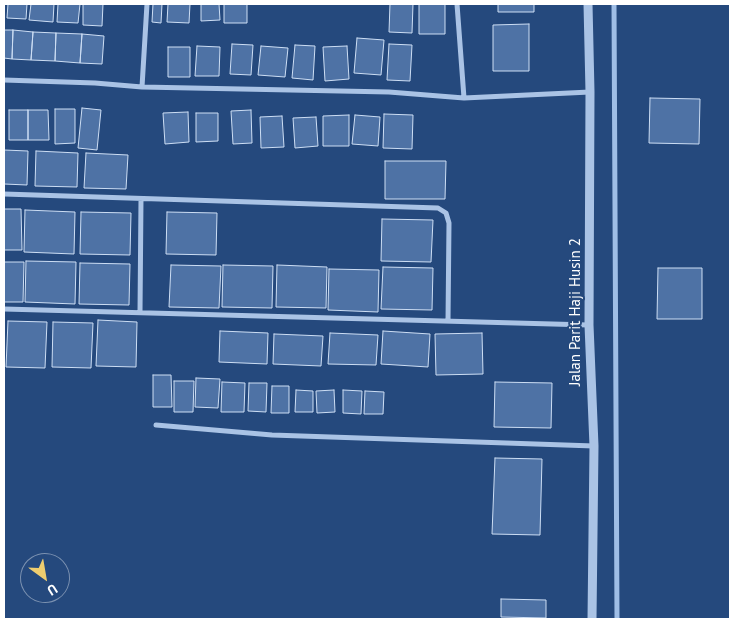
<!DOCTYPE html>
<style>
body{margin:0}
#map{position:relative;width:734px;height:623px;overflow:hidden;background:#25497d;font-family:"PT Sans",sans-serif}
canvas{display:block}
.frame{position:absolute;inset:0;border:5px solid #fff;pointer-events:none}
.north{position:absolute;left:20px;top:553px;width:50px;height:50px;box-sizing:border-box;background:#25497d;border:1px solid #7c92b1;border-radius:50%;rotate:148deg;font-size:14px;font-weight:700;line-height:20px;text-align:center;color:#fff}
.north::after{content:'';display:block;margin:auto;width:18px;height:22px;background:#eecd6f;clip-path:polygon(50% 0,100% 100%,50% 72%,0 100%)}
</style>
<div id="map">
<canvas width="734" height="623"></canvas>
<div class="frame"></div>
<div class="north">U</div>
</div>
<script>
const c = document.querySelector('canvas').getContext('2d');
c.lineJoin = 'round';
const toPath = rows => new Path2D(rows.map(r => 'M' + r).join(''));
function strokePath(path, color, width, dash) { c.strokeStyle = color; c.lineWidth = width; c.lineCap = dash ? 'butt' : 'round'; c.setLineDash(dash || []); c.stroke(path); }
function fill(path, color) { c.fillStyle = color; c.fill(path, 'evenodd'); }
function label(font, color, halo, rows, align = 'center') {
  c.font = font + ' "PT Sans",sans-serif'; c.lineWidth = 4; c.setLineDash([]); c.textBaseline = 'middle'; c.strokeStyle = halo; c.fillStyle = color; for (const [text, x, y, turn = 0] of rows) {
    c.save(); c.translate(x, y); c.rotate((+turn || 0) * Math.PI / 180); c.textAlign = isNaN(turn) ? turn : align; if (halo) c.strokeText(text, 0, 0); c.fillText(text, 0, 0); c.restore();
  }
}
const stream = toPath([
 [614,4,617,619]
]);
const building = toPath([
 [8,4,27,4,26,19,7,18,8,4],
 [31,4,54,4,53,22,29,20,31,4],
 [58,4,80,4,78,23,57,22,58,4],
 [83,4,103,4,102,26,83,25,83,4],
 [153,4,162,4,161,23,152,22,153,4],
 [168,4,190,4,189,23,167,22,168,4],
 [201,4,219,4,220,20,201,21,201,4],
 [224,4,247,4,247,23,224,23,224,4],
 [390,4,413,4,412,33,389,32,390,4],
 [419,4,445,4,445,34,419,34,419,4],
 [498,4,534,4,534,12,498,12,498,4],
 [529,24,529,71,493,71,493,25,529,24],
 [4,30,13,30,12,59,4,58,4,30],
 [13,30,33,32,31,60,12,59,13,30],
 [33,32,56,33,55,61,31,60,33,32],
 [56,33,82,34,80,63,55,61,56,33],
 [82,34,104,36,102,64,80,63,82,34],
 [357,38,384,40,381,75,354,73,357,38],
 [232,44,253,45,251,75,230,74,232,44],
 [389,44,412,45,410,81,387,80,389,44],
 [295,45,315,46,313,80,292,78,295,45],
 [197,46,220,47,219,76,195,76,197,46],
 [261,46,288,48,285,77,258,75,261,46],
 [347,46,349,79,325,81,323,47,347,46],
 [168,47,190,47,190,77,168,77,168,47],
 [650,98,700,99,699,144,649,143,650,98],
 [82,108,101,110,97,150,78,148,82,108],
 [55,109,75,109,75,143,55,144,55,109],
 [9,110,28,110,28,140,9,140,9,110],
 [28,110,48,110,49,140,28,140,28,110],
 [251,110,252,143,233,144,231,111,251,110],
 [188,112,189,142,165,144,163,113,188,112],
 [196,113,218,113,218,141,196,142,196,113],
 [384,114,413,115,412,149,383,148,384,114],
 [349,115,349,146,323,146,323,116,349,115],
 [355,115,380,117,378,146,352,144,355,115],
 [282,116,284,147,261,148,260,117,282,116],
 [316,117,318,146,295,148,293,118,316,117],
 [4,150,28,151,27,185,4,184,4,150],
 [36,151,78,153,77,187,35,186,36,151],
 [86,153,128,155,126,189,84,188,86,153],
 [385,161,446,161,445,199,385,199,385,161],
 [4,209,21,209,22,250,4,250,4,209],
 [25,210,75,212,74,254,24,252,25,210],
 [81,212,131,213,130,255,80,254,81,212],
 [167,212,217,213,216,255,166,254,167,212],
 [382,219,433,220,431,262,381,261,382,219],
 [26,261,76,262,75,304,25,302,26,261],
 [4,262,24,262,23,302,4,302,4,262],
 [80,263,130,264,129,305,79,304,80,263],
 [171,265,221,266,219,308,169,307,171,265],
 [223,265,273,266,272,308,222,307,223,265],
 [277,265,327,267,326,308,276,307,277,265],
 [383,267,433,268,432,310,381,309,383,267],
 [658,268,702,268,702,319,657,319,658,268],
 [329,269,379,270,378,312,328,310,329,269],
 [98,320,137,322,136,367,96,366,98,320],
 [8,321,47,322,45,368,6,367,8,321],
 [53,322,93,323,91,368,52,367,53,322],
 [220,331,268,333,267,364,219,362,220,331],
 [383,331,430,334,428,367,381,364,383,331],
 [330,333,378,335,376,365,328,364,330,333],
 [482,333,483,374,436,375,435,334,482,333],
 [274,334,323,336,321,366,273,364,274,334],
 [153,375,171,375,172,407,153,407,153,375],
 [196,378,220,379,218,408,195,407,196,378],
 [174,381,194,381,193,412,174,412,174,381],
 [222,382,245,383,244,412,221,412,222,382],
 [495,382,552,383,551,428,494,427,495,382],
 [249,383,267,383,266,412,248,411,249,383],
 [272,386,289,386,289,413,271,413,272,386],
 [296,390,313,391,313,412,295,412,296,390],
 [334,390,335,412,317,413,316,391,334,390],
 [343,390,362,391,361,414,343,413,343,390],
 [365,391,384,392,383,414,364,414,365,391],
 [495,458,542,459,540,535,492,534,495,458],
 [501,599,546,600,546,618,501,617,501,599]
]);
const minor = toPath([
 [457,4,464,98],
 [4,80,95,83,142,87,389,92,464,98,590,92],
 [142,87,147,4],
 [4,194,438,208,446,213,449,223,448,321],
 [4,309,589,325],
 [140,312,141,199],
 [156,425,272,435,594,446]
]);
const tertiary = toPath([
 [588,4,590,92,589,325,594,446,592,619]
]);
const streetNames = [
 ["Jalan Parit Haji Husin 2",576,312,-90]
];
strokePath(stream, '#9fbee6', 5);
fill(building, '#4e72a5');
strokePath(building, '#cddef4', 1);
strokePath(minor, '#aac3e5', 5);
strokePath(tertiary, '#aac3e5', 9);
label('15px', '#fff', '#25497d', streetNames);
</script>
